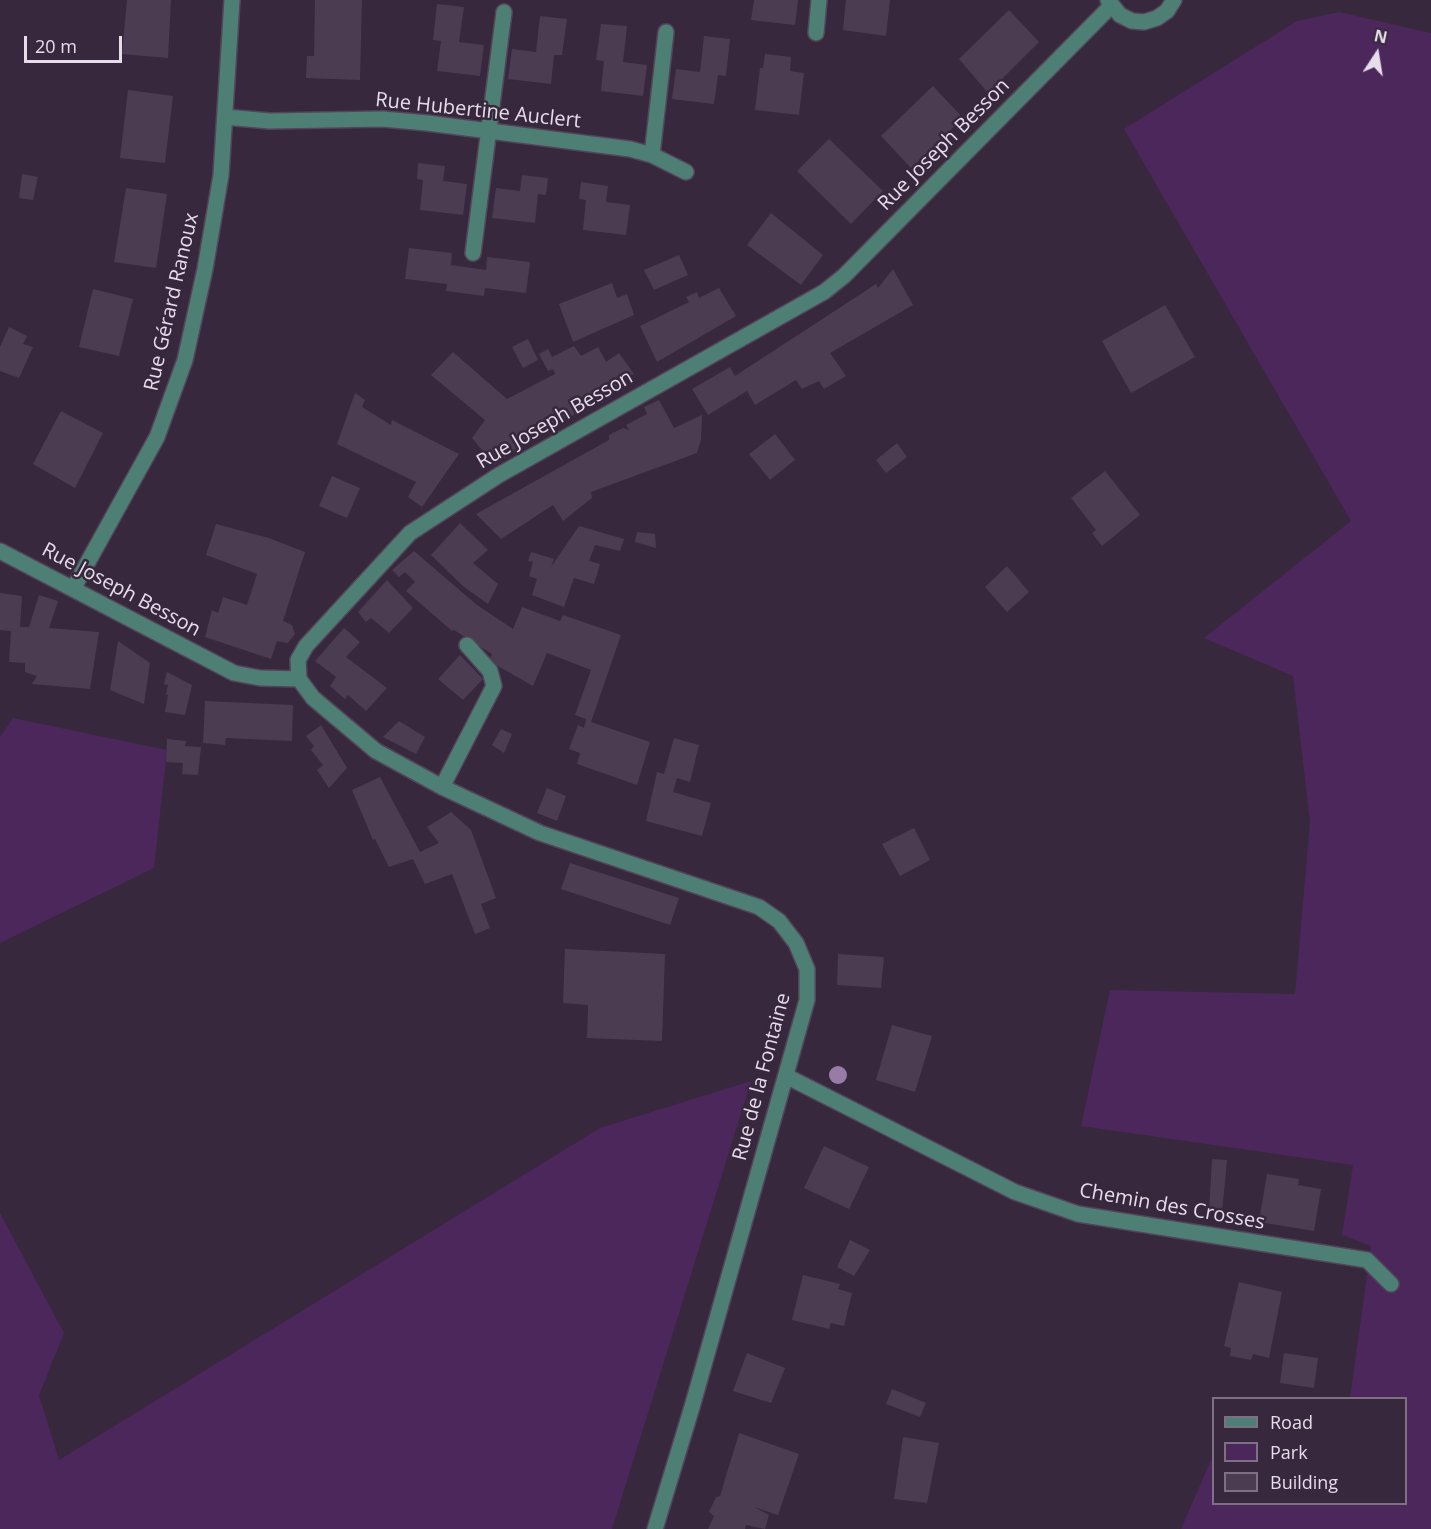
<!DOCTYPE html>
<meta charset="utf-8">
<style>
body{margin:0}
#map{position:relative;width:1431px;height:1529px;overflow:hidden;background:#37283d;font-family:"Open Sans",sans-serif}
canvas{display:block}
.legend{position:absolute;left:1212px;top:1397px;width:195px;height:108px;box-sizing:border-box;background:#37283d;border:2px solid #7d7082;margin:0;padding:8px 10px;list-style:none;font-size:18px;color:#e6dcea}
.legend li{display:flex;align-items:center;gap:12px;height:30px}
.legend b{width:30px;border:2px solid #7d7082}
.north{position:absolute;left:1347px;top:24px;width:60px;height:60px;-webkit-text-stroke:4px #37283d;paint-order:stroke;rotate:12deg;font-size:16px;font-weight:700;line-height:24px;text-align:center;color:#e6dcea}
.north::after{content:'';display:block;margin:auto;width:21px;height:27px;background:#e6dcea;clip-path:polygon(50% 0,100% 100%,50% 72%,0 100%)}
.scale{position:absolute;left:24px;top:36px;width:98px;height:27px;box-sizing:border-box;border:3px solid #e6dcea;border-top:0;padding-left:8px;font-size:18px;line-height:21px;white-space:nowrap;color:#e6dcea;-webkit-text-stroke:4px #37283d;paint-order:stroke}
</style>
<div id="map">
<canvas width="1431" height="1529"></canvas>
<ul class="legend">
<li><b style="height:8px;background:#4e7f74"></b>Road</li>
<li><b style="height:16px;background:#4c275b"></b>Park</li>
<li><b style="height:16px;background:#4c3c52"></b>Building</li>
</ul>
<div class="north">N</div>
<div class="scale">20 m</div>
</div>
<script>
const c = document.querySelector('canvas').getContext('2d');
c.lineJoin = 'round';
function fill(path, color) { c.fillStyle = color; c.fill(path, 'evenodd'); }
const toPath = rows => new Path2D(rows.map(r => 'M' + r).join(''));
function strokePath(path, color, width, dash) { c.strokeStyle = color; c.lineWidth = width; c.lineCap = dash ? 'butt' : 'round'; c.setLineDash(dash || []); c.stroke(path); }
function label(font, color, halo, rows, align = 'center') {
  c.font = font + ' "Open Sans",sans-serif'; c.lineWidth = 5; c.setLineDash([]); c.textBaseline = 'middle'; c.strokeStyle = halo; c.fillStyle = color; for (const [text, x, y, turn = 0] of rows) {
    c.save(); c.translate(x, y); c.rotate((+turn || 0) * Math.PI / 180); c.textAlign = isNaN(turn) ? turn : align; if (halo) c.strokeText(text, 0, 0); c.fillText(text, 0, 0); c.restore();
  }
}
const green = toPath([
 [1339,12,1431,33,1431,1529,1181,1529,1211,1460,1213,1461,1214,1504,1406,1504,1406,1398,1350,1398,1371,1246,1342,1235,1353,1165,1081,1126,1110,990,1295,994,1310,822,1293,676,1204,638,1351,521,1124,129,1297,21],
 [13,718,167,750,154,868,0,943,0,737],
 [751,1081,612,1529,0,1529,0,1213,64,1333,39,1395,59,1460,600,1128]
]);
const building = toPath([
 [127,0,171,0,168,58,122,54],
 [315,0,362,0,360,80,306,78,307,56,314,56],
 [754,0,798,0,795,25,751,20],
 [846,0,890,0,886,36,843,30],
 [437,4,464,7,459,42,484,45,480,76,437,71,441,41,433,40],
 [1009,10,1039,42,988,93,959,59],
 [540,16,567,19,562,55,554,55,551,84,508,79,512,49,536,52],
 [601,24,627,26,623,62,647,65,643,96,601,91,604,61,596,60],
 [704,36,730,39,726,76,718,75,714,104,672,99,676,69,700,72],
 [765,54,791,57,790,71,804,73,799,115,755,110,760,68,763,68],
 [933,86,963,118,911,168,881,136],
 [128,90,173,96,165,163,120,158],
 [829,139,883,191,851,224,797,171],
 [418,163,445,166,443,181,467,184,463,215,420,210,423,180,417,179],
 [22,174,38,177,33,200,19,198],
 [522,175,548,178,546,195,538,194,535,223,492,218,496,188,520,191],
 [581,182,608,186,606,202,630,205,626,235,583,230,586,200,579,199],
 [126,188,167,194,156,268,114,262],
 [771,213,823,255,801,285,747,245],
 [409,248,452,253,451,265,486,270,487,257,530,262,526,293,485,288,484,296,446,291,447,284,405,279],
 [679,255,688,275,654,290,644,270],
 [893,269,913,305,830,353,846,376,824,389,819,381,802,389,796,380,755,405,747,391,708,415,692,389,730,367,735,376,876,284,878,288],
 [612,283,617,298,627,294,634,315,573,342,559,304],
 [719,288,736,316,657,362,640,326,689,302,686,297,697,292,699,298],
 [93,289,133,299,119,356,79,347],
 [1165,305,1195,357,1131,393,1102,341],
 [9,327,27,336,23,344,33,347,19,378,0,371,0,347],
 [528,339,538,360,523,368,512,347],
 [574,346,581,356,598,347,606,362,619,353,634,374,625,379,628,384,541,433,494,465,472,438,485,420,431,375,453,352,507,399,555,374,553,369,548,371,539,354,548,349,552,357],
 [355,393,365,400,362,407,391,425,392,420,459,454,422,507,408,497,416,482,337,444],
 [659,400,674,428,702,415,701,440,697,453,591,492,592,498,563,521,553,505,501,539,476,514,609,440,609,435,623,428,629,430,626,425,647,414,644,407],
 [61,411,103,433,75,488,33,464],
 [775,434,795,460,770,480,749,454],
 [897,443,907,457,886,473,876,460],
 [1105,471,1140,515,1102,546,1092,533,1096,530,1071,498],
 [332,476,360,488,347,518,319,506],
 [460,523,488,550,473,563,498,584,488,604,464,587,431,555],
 [216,524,269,538,305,552,283,621,292,625,295,634,288,643,277,641,271,659,205,637,212,610,218,613,223,597,247,605,257,574,206,555],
 [579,526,624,539,620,551,595,545,589,561,600,564,594,584,574,578,564,607,532,595,537,579,529,576,533,562,528,561,531,552,554,559,551,567],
 [637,532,655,534,656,548,635,542],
 [414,551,477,605,513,629,522,607,560,621,563,615,621,635,591,722,650,742,637,785,577,764,580,753,569,749,578,725,584,728,586,719,575,715,591,670,547,653,533,686,489,661,492,654,454,630,452,631,406,591,415,582,405,572,399,577,392,570],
 [1007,566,1029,592,1007,612,985,587],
 [387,580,413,608,389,633,371,618,366,622,358,612],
 [0,593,22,596,20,627,29,627,39,595,58,601,49,628,99,632,90,689,32,684,37,676,25,672,25,663,9,662,11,631,0,630],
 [344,628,360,642,346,657,387,688,366,711,348,695,345,699,330,686,336,677,315,661],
 [118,641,150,663,144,704,110,690],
 [460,655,483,679,463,700,438,679],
 [167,672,192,685,185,715,165,712,168,695,166,694,168,685,164,684],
 [205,701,293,705,292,741,226,738,225,745,203,743],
 [399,721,425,737,416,754,383,737],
 [321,725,347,768,329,788,317,770,323,765,311,750,314,746,306,736],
 [501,729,512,734,504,753,492,745],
 [674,738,699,745,690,782,677,778,673,792,711,803,702,836,646,821,657,772,664,774],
 [167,739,186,741,185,746,201,747,198,775,182,774,183,763,166,762],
 [380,777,420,852,439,843,427,827,451,812,471,830,496,898,481,904,490,928,475,934,452,874,425,884,413,859,389,867,375,839,373,840,352,790],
 [547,788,566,796,557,821,537,813],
 [914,828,930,860,900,876,882,844],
 [570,863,679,898,670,925,561,889],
 [565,949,665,954,662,1041,587,1038,588,1005,563,1003],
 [838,954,884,957,881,988,837,985],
 [892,1025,932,1036,915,1092,876,1080],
 [824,1146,869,1167,849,1209,804,1188],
 [1212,1159,1227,1160,1222,1212,1209,1212],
 [1267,1174,1299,1179,1298,1185,1321,1189,1314,1231,1259,1222],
 [850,1240,870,1250,854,1276,837,1267],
 [803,1275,840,1284,838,1289,852,1293,844,1326,831,1323,829,1329,792,1320],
 [1239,1282,1282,1292,1269,1358,1253,1354,1251,1360,1230,1356,1231,1348,1224,1346],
 [747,1353,785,1368,771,1403,733,1391],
 [1284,1353,1318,1358,1314,1388,1280,1383],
 [892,1389,926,1403,920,1417,886,1404],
 [739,1433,799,1454,778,1515,754,1507,769,1515,765,1529,746,1525,745,1529,708,1529,714,1516,709,1512,716,1497,720,1496],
 [903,1437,939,1443,927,1503,894,1499]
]);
const minor = toPath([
 [1108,0,1120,15,1132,21,1144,22,1157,18,1167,11,1174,0],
 [816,33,819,0],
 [225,117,270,121,383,119,427,123,630,149,652,155,686,172],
 [652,155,666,32],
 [473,253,504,12],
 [0,551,234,673,260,678,299,679,298,660,306,646,410,533,499,475,824,292,844,276,1111,6],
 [73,589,157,437,185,360,205,269,221,175,232,0],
 [299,679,313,698,376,751,442,787,540,833,759,907,779,921,796,943,807,969,807,1000,692,1407,655,1529],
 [442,787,494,686,490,671,467,645],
 [786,1076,1015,1192,1078,1214,1367,1260,1391,1284]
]);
const trees = [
 [838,1075]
];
const streetNames = [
 ["Rue Hubertine Auclert",478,111,6],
 ["Rue Joseph Besson",944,145,-45],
 ["Rue Gérard Ranoux",172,302,-77],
 ["Rue Joseph Besson",555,420,-30],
 ["Rue Joseph Besson",121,590,28],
 ["Rue de la Fontaine",762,1077,-75],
 ["Chemin des Crosses",1172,1207,10]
];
fill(green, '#4c275b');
fill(building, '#4c3c52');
strokePath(minor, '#534559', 18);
strokePath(minor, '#4e7f74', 15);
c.fillStyle = '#997ca6';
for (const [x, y] of trees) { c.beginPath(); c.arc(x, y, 9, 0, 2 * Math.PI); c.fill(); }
label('20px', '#e6dcea', '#37283d', streetNames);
</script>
